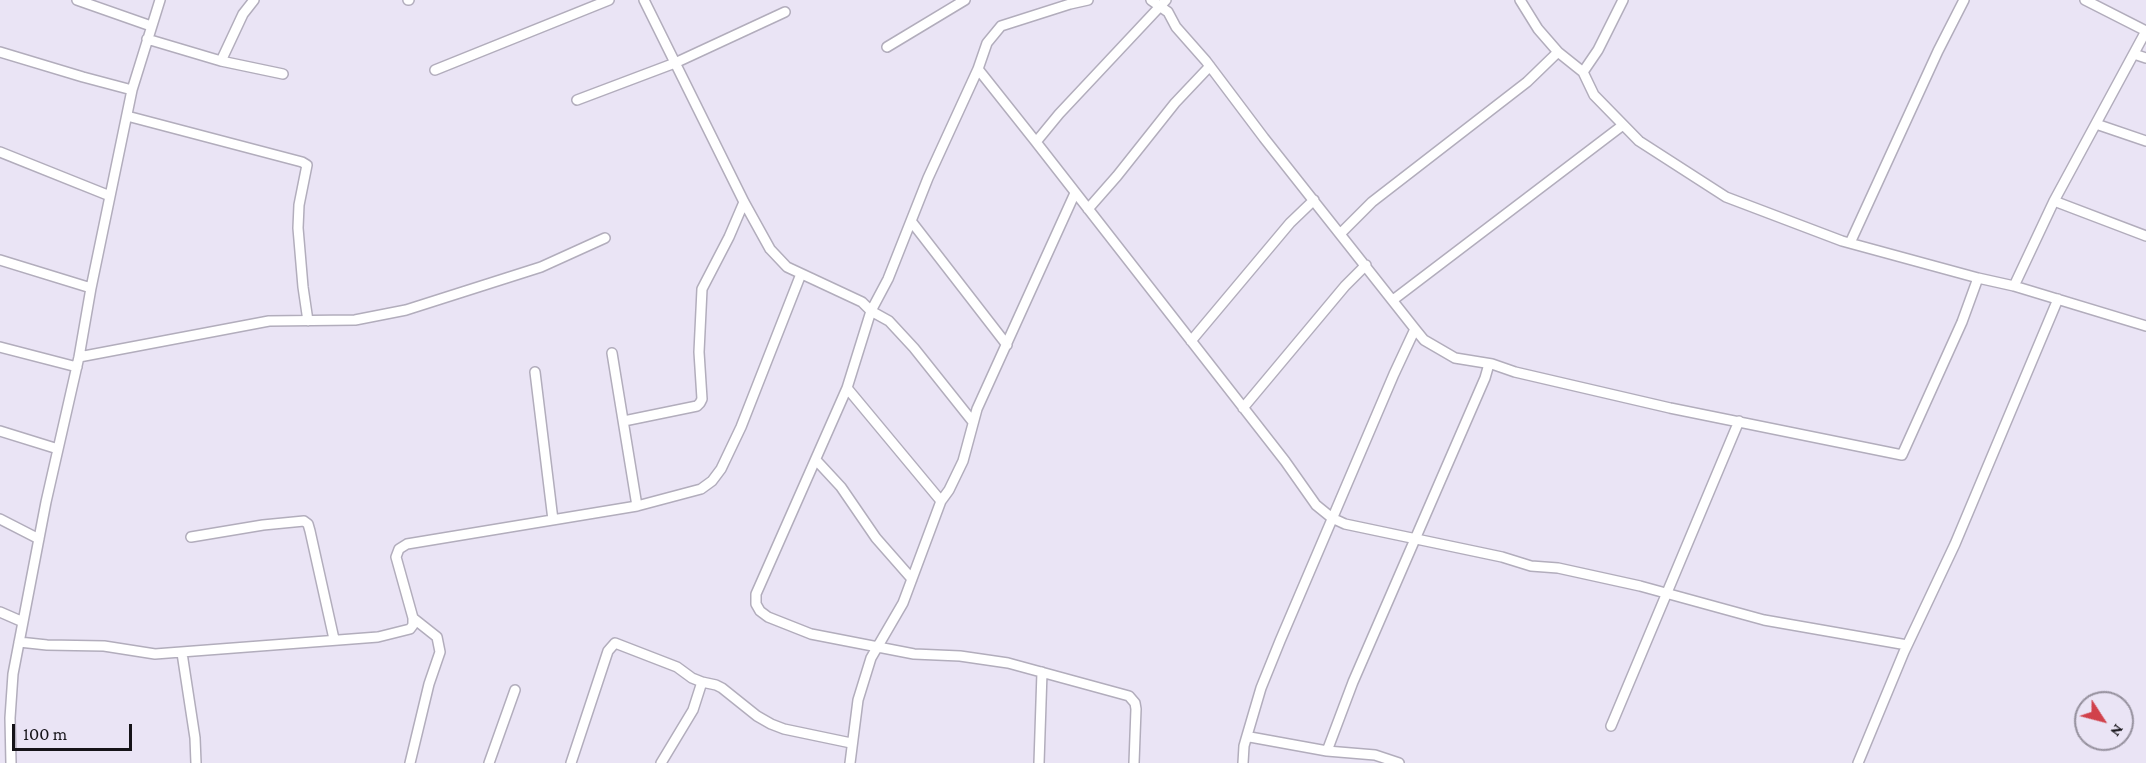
<!DOCTYPE html>
<style>
body{margin:0}
#map{position:relative;width:2146px;height:763px;overflow:hidden;background:#eae4f5;font-family:"Crimson Pro",serif}
canvas{display:block}
.north{position:absolute;left:2074px;top:691px;width:60px;height:60px;box-sizing:border-box;background:#eae4f5;border:2px solid #95909d;border-radius:50%;rotate:126deg;font-size:16px;font-weight:700;line-height:24px;text-align:center;color:#151318}
.north::after{content:'';display:block;margin:auto;width:21px;height:27px;background:#d1414b;clip-path:polygon(50% 0,100% 100%,50% 72%,0 100%)}
.scale{position:absolute;left:12px;top:724px;width:120px;height:27px;box-sizing:border-box;border:3px solid #151318;border-top:0;padding-left:8px;font-size:18px;line-height:21px;white-space:nowrap;color:#151318;-webkit-text-stroke:4px #eae4f5;paint-order:stroke}
</style>
<div id="map">
<canvas width="2146" height="763"></canvas>
<div class="north">N</div>
<div class="scale">100 m</div>
</div>
<script>
const c = document.querySelector('canvas').getContext('2d');
c.lineJoin = 'round';
const toPath = rows => new Path2D(rows.map(r => 'M' + r).join(''));
function strokePath(path, color, width, dash) { c.strokeStyle = color; c.lineWidth = width; c.lineCap = dash ? 'butt' : 'round'; c.setLineDash(dash || []); c.stroke(path); }
const minor = toPath([
 [77,0,151,26],
 [408,0,409,0],
 [644,0,744,202,770,249,787,267,862,302,871,311,888,279,928,178,978,69,1036,142,1059,114,1166,0],
 [1151,0,1168,12,1176,27,1206,61,1264,138,1415,329,1424,340,1455,358,1492,364,1515,372,1670,408,1902,455,1962,322,1978,278],
 [1520,0,1538,29,1558,52,1583,72,1594,95,1639,141,1726,197,1842,241,1978,278,2014,286,2146,326],
 [2085,0,2146,31],
 [147,39,221,61,243,14,254,0],
 [887,47,965,0],
 [0,52,83,77,132,90],
 [2134,54,2146,58],
 [221,61,283,74],
 [978,69,987,43,1001,26,1070,4,1088,0],
 [435,70,609,0],
 [1583,72,1598,50,1623,0],
 [577,100,675,63,785,12],
 [127,116,302,162,307,165,299,205,298,228,303,287,308,321],
 [2096,124,2146,141],
 [1036,142,1285,461,1316,505,1332,518,1345,524,1502,557,1531,566,1558,568,1640,586,1764,620,1907,645],
 [0,152,110,196],
 [2054,201,2146,236],
 [1088,209,1117,176,1175,103,1210,66],
 [911,221,1007,345],
 [1341,233,1372,202,1527,82,1558,52],
 [1850,243,1938,51,1964,0],
 [0,260,91,288],
 [2014,286,2054,201,2146,31],
 [1393,300,1623,125],
 [1191,341,1290,223,1314,200],
 [0,347,77,367],
 [612,353,637,506],
 [79,357,269,321,355,320,406,310,541,267,605,238],
 [535,372,553,520],
 [847,388,941,501],
 [1243,408,1345,286,1366,265],
 [624,421,697,406,700,403,702,399,699,352,702,289,729,237,744,202],
 [973,422,914,348,889,321,871,311,847,388,760,585,756,594,756,604,760,611,768,617,811,634,914,654,960,656,1008,663,1129,696,1135,703,1136,709,1134,763],
 [0,431,58,449],
 [816,460,841,487,876,538,912,579],
 [0,519,39,539],
 [191,537,263,525,304,521,308,524,310,531,334,639],
 [0,612,23,622],
 [19,642,47,645,104,646,155,654,378,637,410,629,413,625,413,618,396,557,399,549,407,544,637,506,701,489,712,481,721,469,741,427,801,274],
 [182,653,195,738,196,763],
 [702,682,716,685,722,688,757,716,771,724,784,729,851,743],
 [1611,726,1739,421],
 [1246,739,1261,688,1280,641,1394,374,1415,329],
 [1327,751,1353,682,1485,378,1489,364],
 [11,763,10,718,13,674,46,502,79,357,91,288,132,90,160,0],
 [410,763,429,684,440,652,437,637,413,618],
 [489,763,515,690],
 [571,763,608,651,615,643,677,667,692,678,702,682,693,710,661,763],
 [850,763,858,700,871,658,903,603,941,501,949,490,963,461,977,409,1075,193],
 [1039,763,1042,672],
 [1243,763,1244,746,1246,739,1250,737,1327,751,1375,755,1399,763],
 [1858,763,1904,652,1955,544,2058,299]
]);
strokePath(minor, '#b2adbc', 12);
strokePath(minor, '#fff', 9);
</script>
